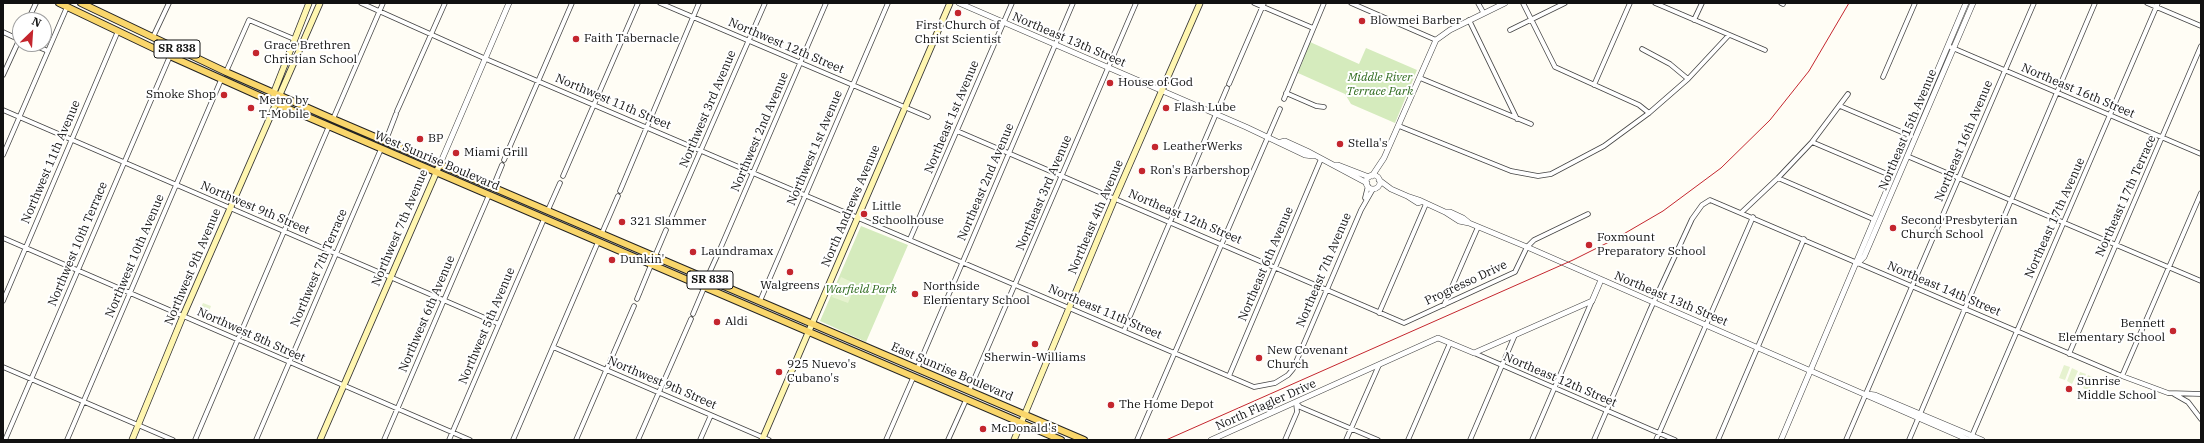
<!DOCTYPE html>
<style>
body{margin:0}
#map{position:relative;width:2204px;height:443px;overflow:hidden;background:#fffdf5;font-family:"IBM Plex Serif",serif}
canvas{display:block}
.frame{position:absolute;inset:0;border:4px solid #111;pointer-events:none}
.north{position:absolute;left:12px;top:12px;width:40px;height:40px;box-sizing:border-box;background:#fff;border:1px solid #a0a0a0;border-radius:50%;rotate:25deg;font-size:11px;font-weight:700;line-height:16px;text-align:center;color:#111}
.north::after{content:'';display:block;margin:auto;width:14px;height:18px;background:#c4262e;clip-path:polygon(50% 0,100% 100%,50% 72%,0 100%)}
</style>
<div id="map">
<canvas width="2204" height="443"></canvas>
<div class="frame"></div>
<div class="north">N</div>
</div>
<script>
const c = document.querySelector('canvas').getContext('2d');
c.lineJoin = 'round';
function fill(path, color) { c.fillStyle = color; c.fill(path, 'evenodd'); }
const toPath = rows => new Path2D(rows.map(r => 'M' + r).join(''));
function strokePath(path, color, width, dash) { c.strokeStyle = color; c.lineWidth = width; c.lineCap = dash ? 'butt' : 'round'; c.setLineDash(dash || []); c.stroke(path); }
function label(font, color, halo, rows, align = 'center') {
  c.font = font + ' "IBM Plex Serif",serif'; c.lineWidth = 4; c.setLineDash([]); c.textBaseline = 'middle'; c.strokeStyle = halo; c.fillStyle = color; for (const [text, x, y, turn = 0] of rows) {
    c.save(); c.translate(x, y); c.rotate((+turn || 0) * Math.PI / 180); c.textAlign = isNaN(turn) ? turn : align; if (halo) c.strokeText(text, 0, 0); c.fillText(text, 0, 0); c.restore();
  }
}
const green = toPath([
 [1310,42,1359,64,1366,48,1417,70,1395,123,1351,104,1345,94,1298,73],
 [861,226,908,245,866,342,820,321]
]);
const pitch = toPath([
 [841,277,856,284,848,303,832,297],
 [203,303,211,306,206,320,197,316],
 [2064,365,2070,367,2065,380,2059,378],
 [2072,368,2078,371,2072,384,2067,381],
 [2080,372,2086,374,2080,387,2075,385],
 [2088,375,2094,378,2089,391,2083,388]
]);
const minor = toPath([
 [361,3,486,59,1254,387,1275,383,1288,375,1293,369,1361,210,1373,189],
 [660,3,928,117],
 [1254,3,1313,28],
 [1351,3,1436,40],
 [1478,3,1483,12],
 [1523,3,1555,67,1639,105,1649,113],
 [1655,3,1765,50],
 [1781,3,1783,4],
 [2147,3,2201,26],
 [28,20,36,3],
 [1469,20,1517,119],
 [1694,20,1702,3],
 [1510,30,1565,3],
 [3,32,20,40],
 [153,37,169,3],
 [31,44,48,51],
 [1948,46,2201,154],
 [1642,49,1670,64,1688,79],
 [226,72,249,20,294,39],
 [3,75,20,38],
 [1883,77,1915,3],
 [1420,78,1531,124],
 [1229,84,1264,3],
 [1594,85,1630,3],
 [1286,93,1316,106,1324,107],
 [1284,99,1324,3],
 [1840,106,1911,136],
 [3,110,499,324],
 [397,111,445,3],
 [333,119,383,3],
 [1399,126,1511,171,1538,176,1551,174,1604,146,1649,113,1688,79,1729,35],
 [957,131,1404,323,1515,272,1527,247,1534,240,1588,214],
 [386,140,396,114],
 [1812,142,1892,176],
 [3,155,67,7],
 [1907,156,2201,281],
 [504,160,572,3],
 [563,176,638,3],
 [1778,178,1873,219],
 [493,187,502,165],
 [620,191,699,3],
 [1365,198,1368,186],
 [548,210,560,183],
 [1742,212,1778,178,1812,142,1848,94],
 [669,223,765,3],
 [602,233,618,196],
 [3,238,470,440],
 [910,239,1012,3],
 [721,247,826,3],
 [655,256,666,230],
 [707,278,717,256],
 [637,299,651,265],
 [3,301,118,31],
 [760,301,888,3],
 [1444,305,1478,227],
 [1379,313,1426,204],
 [693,314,704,288],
 [1130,316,1227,88],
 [1124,331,1128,321],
 [553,347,769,440],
 [1474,353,1675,440],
 [2069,354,2201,46],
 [3,367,173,440],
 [917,369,1073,3],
 [1229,376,1321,159],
 [2122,376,2201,193],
 [969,391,1136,3],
 [2174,394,2188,402,2201,419],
 [1296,403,1300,407,1378,440],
 [1971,438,2158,3],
 [5,440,170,56],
 [67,440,221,80],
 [195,440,329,126],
 [256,440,381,149],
 [384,440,489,195],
 [449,440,544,219],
 [513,440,598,242],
 [576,440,634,306],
 [638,440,691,319],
 [700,440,711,415],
 [886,440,913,378],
 [948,440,966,400],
 [1137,440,1280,109],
 [1285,440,1297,412,1296,403],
 [1346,440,1379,365],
 [1408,440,1450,343],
 [1470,440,1515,335],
 [1532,440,1592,301],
 [1594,440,1650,310,1692,219,1702,205,1710,200,2122,376,2168,393,2201,394],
 [1656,440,1753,217],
 [1718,440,1804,239],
 [1846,440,2034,3],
 [1909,440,2095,3]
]);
const tertiary = toPath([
 [959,3,1246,127,1305,155,1313,156],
 [1281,142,1285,141,1307,151,1367,183],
 [440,164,509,3],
 [1335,165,1338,165,1369,177],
 '1366 182a7 7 0 1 1 14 0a7 7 0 1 1-14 0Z',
 [1372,176,1384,158,1436,40,1450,30,1505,3],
 [1379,180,1391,189,1407,196],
 [1421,202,1418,203,1407,196,1419,200,1445,212,1450,212,1463,218,1468,222],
 [1445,212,1459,221,1469,223,1527,247,1969,440],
 [1858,263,1864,257,1973,3],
 [1867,394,1875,395,1982,440],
 [1211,440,1438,338,1474,353,1592,301,1601,280],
 [1781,440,1966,3]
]);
const secondary = toPath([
 [274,97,274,92,309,3],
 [132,440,183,316,320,3],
 [320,440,440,164],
 [762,440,950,3],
 [1014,440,1115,198,1200,3]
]);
const primary = toPath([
 [59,3,170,56,275,103,1061,440],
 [81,3,226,72,333,119,1084,440]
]);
const rail = toPath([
 [1166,440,1573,260,1615,239,1663,211,1721,168,1770,120,1809,71,1849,3]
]);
const markers = [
 [958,13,4,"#c4262e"],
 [1362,21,4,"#c4262e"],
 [576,39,4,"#c4262e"],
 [256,53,4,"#c4262e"],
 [1110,83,4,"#c4262e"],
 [224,95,4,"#c4262e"],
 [251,108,4,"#c4262e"],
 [1166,108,4,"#c4262e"],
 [420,139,4,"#c4262e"],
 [1340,144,4,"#c4262e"],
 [1155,147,4,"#c4262e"],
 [456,153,4,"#c4262e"],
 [1142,171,4,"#c4262e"],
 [864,214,4,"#c4262e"],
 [622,222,4,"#c4262e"],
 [1893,228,4,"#c4262e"],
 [1589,245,4,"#c4262e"],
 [693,252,4,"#c4262e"],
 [612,260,4,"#c4262e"],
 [790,272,4,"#c4262e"],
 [915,294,4,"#c4262e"],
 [717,322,4,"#c4262e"],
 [2173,331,4,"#c4262e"],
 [1035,344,4,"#c4262e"],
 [1259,358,4,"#c4262e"],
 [779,372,4,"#c4262e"],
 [2069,389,4,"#c4262e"],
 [1111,405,4,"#c4262e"],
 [983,429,4,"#c4262e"]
];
const shields = [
 [177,49,46],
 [710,280,46]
];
const shieldNames = [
 ["SR 838",177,49],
 ["SR 838",710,280]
];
const poiNames = [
 ["Blowmei Barber",1370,21],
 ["First Church of",958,26,"center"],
 ["Christ Scientist",958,40,"center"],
 ["Faith Tabernacle",584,39],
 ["Grace Brethren",264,46],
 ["Christian School",264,60],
 ["House of God",1118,83],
 ["Smoke Shop",216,95,"right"],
 ["Metro by",259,101],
 ["T-Mobile",259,115],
 ["Flash Lube",1174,108],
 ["BP",428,139],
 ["Stella's",1348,144],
 ["LeatherWerks",1163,147],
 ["Miami Grill",464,153],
 ["Ron's Barbershop",1150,171],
 ["Little",872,207],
 ["Schoolhouse",872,221],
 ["Second Presbyterian",1901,221],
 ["Church School",1901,235],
 ["321 Slammer",630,222],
 ["Foxmount",1597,238],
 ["Preparatory School",1597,252],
 ["Laundramax",701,252],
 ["Dunkin'",620,260],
 ["Walgreens",790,286,"center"],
 ["Northside",923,287],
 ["Elementary School",923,301],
 ["Aldi",725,322],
 ["Bennett",2165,324,"right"],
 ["Elementary School",2165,338,"right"],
 ["New Covenant",1267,351],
 ["Church",1267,365],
 ["Sherwin-Williams",1035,358,"center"],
 ["925 Nuevo's",787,365],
 ["Cubano's",787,379],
 ["Sunrise",2077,382],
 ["Middle School",2077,396],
 ["The Home Depot",1119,405],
 ["McDonald's",991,429]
];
const streetNames = [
 ["Northeast 13th Street",1069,40,23],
 ["Northwest 12th Street",786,46,23],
 ["Northeast 16th Street",2078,91,23],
 ["Northwest 11th Street",613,102,23],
 ["Northwest 3rd Avenue",708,109,-67],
 ["Northeast 1st Avenue",952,117,-67],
 ["Northeast 15th Avenue",1908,130,-67],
 ["Northwest 2nd Avenue",760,132,-67],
 ["Northeast 16th Avenue",1964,141,-67],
 ["Northwest 1st Avenue",815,148,-67],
 ["West Sunrise Boulevard",437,161,23],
 ["Northwest 11th Avenue",51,162,-67],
 ["Northeast 2nd Avenue",986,182,-67],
 ["Northeast 3rd Avenue",1044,193,-67],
 ["Northeast 17th Terrace",2126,196,-66],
 ["North Andrews Avenue",851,206,-67],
 ["Northwest 9th Street",255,208,23],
 ["Northeast 4th Avenue",1096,217,-67],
 ["Northeast 12th Street",1185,217,23],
 ["Northeast 17th Avenue",2055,218,-66],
 ["Northwest 7th Avenue",400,228,-67],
 ["Northwest 10th Terrace",78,244,-67],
 ["Northwest 10th Avenue",135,256,-67],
 ["Northeast 6th Avenue",1266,264,-67],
 ["Northwest 9th Avenue",193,267,-67],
 ["Northwest 7th Terrace",319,268,-67],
 ["Northeast 7th Avenue",1324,270,-67],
 ["Progresso Drive",1466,283,-25],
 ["Northeast 14th Street",1944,289,23],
 ["Northeast 13th Street",1671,299,23],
 ["Northeast 11th Street",1105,312,23],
 ["Northwest 6th Avenue",427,314,-67],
 ["Northwest 5th Avenue",487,326,-67],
 ["Northwest 8th Street",251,335,24],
 ["East Sunrise Boulevard",952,372,23],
 ["Northeast 12th Street",1560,380,23],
 ["Northwest 9th Street",662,383,23],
 ["North Flagler Drive",1266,405,-24]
];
const parkNames = [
 ["Middle River",1380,78],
 ["Terrace Park",1380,92],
 ["Warfield Park",861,290]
];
fill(green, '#d5ebbd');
fill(pitch, '#e6f2cf');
strokePath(minor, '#444', 5.5);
strokePath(tertiary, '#444', 6);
strokePath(secondary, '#333', 7);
strokePath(primary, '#222', 8);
strokePath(minor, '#fff', 4);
strokePath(tertiary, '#fff', 5);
strokePath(secondary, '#fff6b0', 5.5);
strokePath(primary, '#f9d66b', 6);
strokePath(rail, '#c4262e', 1);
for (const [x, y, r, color] of markers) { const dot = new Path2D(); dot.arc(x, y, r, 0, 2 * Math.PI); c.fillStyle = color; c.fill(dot); strokePath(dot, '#fff', 1.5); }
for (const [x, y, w] of shields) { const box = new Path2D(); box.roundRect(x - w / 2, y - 9, w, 18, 3); c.fillStyle = '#fff'; c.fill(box); strokePath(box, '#111', 1); }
label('bold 11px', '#111', null, shieldNames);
label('12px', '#111', '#fff', poiNames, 'left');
label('12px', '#111', '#fff', streetNames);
label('italic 12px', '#2f6b1f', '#fff', parkNames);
</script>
